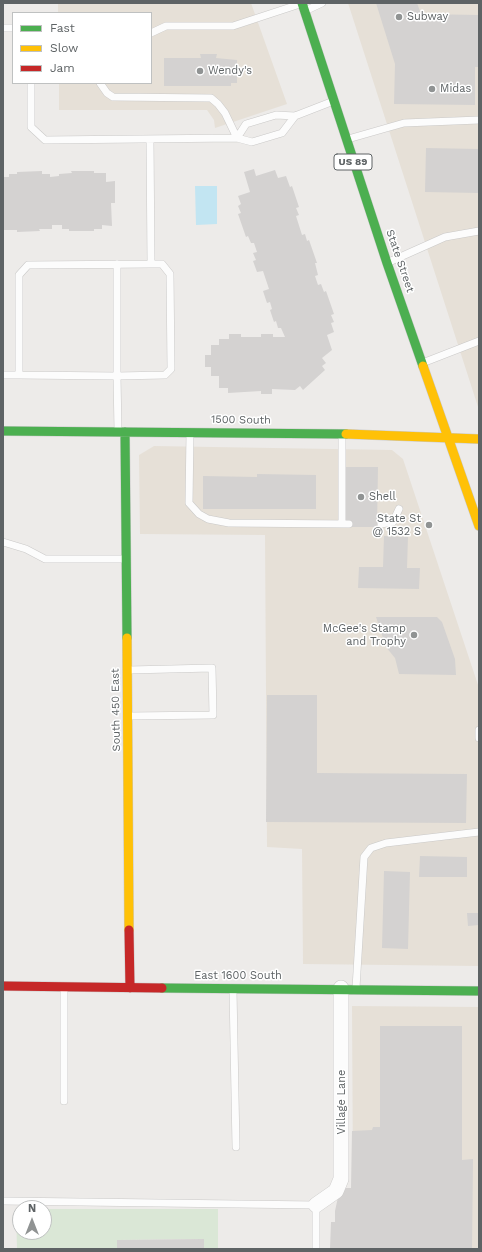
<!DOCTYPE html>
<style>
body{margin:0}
#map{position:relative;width:482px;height:1252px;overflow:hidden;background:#edebe9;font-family:"Work Sans",sans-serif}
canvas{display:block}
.frame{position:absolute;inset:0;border:4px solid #5e6365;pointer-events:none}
.legend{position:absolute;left:12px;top:12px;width:140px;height:72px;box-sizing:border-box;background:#fff;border:1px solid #bfc1c1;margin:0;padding:5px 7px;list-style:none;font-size:12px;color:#5e6365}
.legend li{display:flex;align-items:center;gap:8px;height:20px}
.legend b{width:20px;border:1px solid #bfc1c1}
.north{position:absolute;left:12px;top:1200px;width:40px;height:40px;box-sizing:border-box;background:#fff;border:1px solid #bfc1c1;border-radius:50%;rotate:0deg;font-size:11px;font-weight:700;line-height:16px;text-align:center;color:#5e6365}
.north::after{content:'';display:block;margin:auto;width:14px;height:18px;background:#909393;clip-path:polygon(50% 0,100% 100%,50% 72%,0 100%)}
</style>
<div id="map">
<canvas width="482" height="1252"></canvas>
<div class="frame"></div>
<ul class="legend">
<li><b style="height:5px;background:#4caf50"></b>Fast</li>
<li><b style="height:5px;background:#ffc107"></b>Slow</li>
<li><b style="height:5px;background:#c62828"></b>Jam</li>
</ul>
<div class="north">N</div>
</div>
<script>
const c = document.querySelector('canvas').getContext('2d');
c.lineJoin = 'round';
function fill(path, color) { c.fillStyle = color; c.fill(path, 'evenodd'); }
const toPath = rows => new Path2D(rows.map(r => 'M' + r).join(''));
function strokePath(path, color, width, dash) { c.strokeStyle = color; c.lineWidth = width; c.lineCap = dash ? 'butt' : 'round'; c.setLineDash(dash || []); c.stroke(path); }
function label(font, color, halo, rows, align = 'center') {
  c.font = font + ' "Work Sans",sans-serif'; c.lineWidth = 3; c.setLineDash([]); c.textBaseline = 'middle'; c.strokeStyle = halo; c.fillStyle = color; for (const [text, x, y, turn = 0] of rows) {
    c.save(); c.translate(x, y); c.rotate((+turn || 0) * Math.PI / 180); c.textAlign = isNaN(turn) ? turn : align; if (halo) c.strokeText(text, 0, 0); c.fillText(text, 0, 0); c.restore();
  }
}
const commercial = toPath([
 [58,3,251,3,287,104,215,128,214,120,207,110,59,110,59,83,151,83,151,13,58,13],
 [348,3,479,3,479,410],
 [154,446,392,450,403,459,479,688,479,966,303,964,302,849,267,847,265,535,140,534,139,455],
 [352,1006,479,1007,479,1249,338,1249,353,1186]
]);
const green = toPath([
 [16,1209,20,1209,20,1232,44,1232,44,1209,218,1209,218,1249,204,1249,204,1239,117,1240,117,1249,17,1249]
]);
const water = toPath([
 [195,186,217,186,217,224,196,225]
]);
const building = toPath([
 [376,3,417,3,421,14,479,15,479,67,475,67,475,105,394,104,395,64],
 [200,54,217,54,216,58,237,60,237,83,231,83,231,86,164,86,164,58,201,58],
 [426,148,479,149,479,193,425,192],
 [254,169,256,176,275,170,278,178,286,176,290,187,292,186,299,207,296,208,299,215,296,216,302,235,305,234,307,241,309,240,317,263,315,263,318,275,315,276,318,285,321,284,324,292,326,291,334,314,331,315,334,322,331,323,334,332,327,335,332,350,322,358,326,363,322,366,325,370,303,390,300,386,295,390,272,389,272,394,261,394,261,391,228,393,228,388,219,388,219,376,211,376,211,367,205,367,205,355,211,355,211,345,219,345,219,339,229,339,229,334,241,334,241,337,261,337,261,334,273,334,273,337,285,337,281,328,278,328,276,321,274,322,270,310,272,309,270,302,267,303,263,291,269,289,263,271,257,272,253,261,256,260,253,253,257,252,254,243,251,243,248,236,246,237,238,214,241,213,238,206,241,204,238,196,250,192,244,172],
 [42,171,42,174,50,174,50,177,59,176,59,174,72,173,71,171,94,171,94,173,106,173,106,182,115,181,115,203,111,203,112,226,102,225,102,229,94,229,94,231,69,231,69,229,62,229,62,225,52,225,52,229,39,229,40,231,17,232,17,230,4,230,3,177,9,177,9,174,17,174,17,172],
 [345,467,378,467,377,527,345,527],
 [257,474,316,475,316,509,203,509,203,476,257,477],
 [384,536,408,537,407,568,420,568,419,589,358,588,359,567,383,567],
 [376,617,437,617,442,622,455,659,456,675,399,674,395,658,386,647],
 [267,695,317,695,317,773,467,774,466,823,266,822],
 [420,856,467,857,467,877,419,877],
 [384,871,410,872,408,949,382,948],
 [467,913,479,913,479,925,468,926],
 [380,1026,462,1026,462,1160,473,1159,472,1249,330,1249,331,1222,335,1222,335,1211,340,1188,351,1188,352,1131,372,1130,373,1127,380,1127],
 [204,1239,204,1249,117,1249,117,1240]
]);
const lane = toPath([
 [307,10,322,3],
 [3,28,13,28],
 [151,33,166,26,233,26,300,4],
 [31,83,31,127,45,140,237,138,252,142,282,133,295,116],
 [100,83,107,93,113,97,211,98,218,104,225,113,237,138],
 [237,138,246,124,276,115,295,116,331,102],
 [348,139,404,123,479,120],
 [389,262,445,237,479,231],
 [117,264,117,376,165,375,171,369,170,274,162,264,151,264],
 [425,362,479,341],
 [3,375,19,375],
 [118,431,117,376,19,375,19,275,28,265,151,264,150,139],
 [190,433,189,503,199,514,208,519,229,523,349,524],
 [342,436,342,524],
 [381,524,393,522,399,509],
 [3,542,26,549,45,559,124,559],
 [129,670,212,668,213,715,130,716],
 [479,730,479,738],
 [356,988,364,857,371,848,386,843,479,832],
 [233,990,236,1147],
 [64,1101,64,988],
 [3,1201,316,1205,316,1249]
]);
const street = toPath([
 [316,1205,336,1191,341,1179,341,988]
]);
const fast = toPath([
 [302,3,387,263,423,366],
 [3,431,346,434],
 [125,432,127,638],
 [162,988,479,991]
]);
const slow = toPath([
 [423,366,479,526],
 [346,434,479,439],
 [127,638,129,930]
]);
const jam = toPath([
 [129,930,130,988],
 [3,986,162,988]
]);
const markers = [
 [399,17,4,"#909393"],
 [200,71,4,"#909393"],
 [432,89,4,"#909393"],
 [361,497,4,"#909393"],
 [429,525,4,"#909393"],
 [414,635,4,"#909393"]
];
const shields = [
 [353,162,38]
];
const shieldNames = [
 ["US 89",353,162]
];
const poiNames = [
 ["Subway",407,17],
 ["Wendy's",208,71],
 ["Midas",440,89],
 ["Shell",369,497],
 ["State St",421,519,"right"],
 ["@ 1532 S",421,532,"right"],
 ["McGee's Stamp",406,629,"right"],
 ["and Trophy",406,642,"right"]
];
const streetNames = [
 ["State Street",400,261,71],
 ["1500 South",241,420,1],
 ["South 450 East",116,710,-91],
 ["East 1600 South",238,976],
 ["Village Lane",342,1102,-90]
];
fill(commercial, '#e6e0d7');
fill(green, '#dae7d6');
fill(water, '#c2e5f2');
fill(building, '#d4d2d1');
strokePath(lane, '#cac9c8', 8);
strokePath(street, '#cac9c8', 16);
strokePath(fast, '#c9c9c9', 10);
strokePath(slow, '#c9c9c9', 10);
strokePath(jam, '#c9c9c9', 10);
strokePath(lane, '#fcfcfc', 7);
strokePath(street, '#fcfcfc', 15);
strokePath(fast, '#4caf50', 9);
strokePath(slow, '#ffc107', 9);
strokePath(jam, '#c62828', 9);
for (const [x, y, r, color] of markers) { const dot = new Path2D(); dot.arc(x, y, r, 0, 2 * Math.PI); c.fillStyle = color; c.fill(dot); strokePath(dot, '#fff', 1.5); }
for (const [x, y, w] of shields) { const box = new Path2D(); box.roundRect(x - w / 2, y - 8, w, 16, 3); c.fillStyle = '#fff'; c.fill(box); strokePath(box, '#5e6365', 1); }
label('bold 10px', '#5e6365', null, shieldNames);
label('11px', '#5e6365', '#fff', poiNames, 'left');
label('11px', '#5e6365', '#fff', streetNames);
</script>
